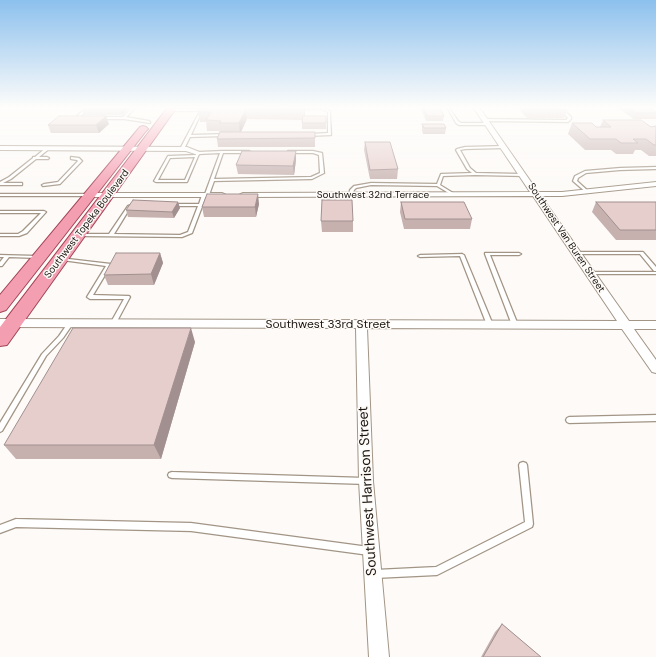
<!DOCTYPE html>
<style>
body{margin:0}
canvas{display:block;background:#fdfaf7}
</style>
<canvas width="656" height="657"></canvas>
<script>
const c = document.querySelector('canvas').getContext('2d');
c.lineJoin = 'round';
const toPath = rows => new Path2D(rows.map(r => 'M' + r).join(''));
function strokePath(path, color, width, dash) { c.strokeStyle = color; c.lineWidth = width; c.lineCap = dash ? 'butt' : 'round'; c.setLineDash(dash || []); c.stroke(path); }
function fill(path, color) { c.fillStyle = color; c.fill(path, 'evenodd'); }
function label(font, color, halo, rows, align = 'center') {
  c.font = font + ' "DM Sans",sans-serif'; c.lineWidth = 3; c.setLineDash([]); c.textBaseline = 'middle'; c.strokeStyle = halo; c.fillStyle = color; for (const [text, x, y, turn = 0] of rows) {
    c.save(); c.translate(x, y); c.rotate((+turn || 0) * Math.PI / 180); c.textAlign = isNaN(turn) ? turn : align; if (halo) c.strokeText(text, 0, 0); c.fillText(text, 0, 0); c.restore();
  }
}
const service = toPath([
 [87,107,90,107,79,118,77,118,77,116,87,107],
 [133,107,136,107,126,117,149,121,150,122,150,123,124,119,100,119,99,118,100,117,123,117,133,107],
 [312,107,323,107,322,108,330,111,331,135,308,136,307,135,309,134,328,133,328,112,320,108,299,110,298,109,312,107],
 [558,107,561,107,571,117,571,119,568,122,485,121,484,120,485,119,566,120,568,118,558,107],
 [449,108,458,121,461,123,488,123,489,124,488,125,459,125,456,123,448,109,449,108],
 [171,109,207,109,207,111,202,111,191,135,225,134,227,135,225,136,190,137,184,149,181,150,180,149,200,111,170,111,171,109],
 [503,146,504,146,504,148,465,149,460,150,470,168,476,173,522,174,523,174,523,176,475,175,443,176,440,185,453,193,454,194,452,195,437,186,371,185,356,188,354,190,352,196,349,195,350,190,354,186,371,183,437,184,441,174,472,173,467,169,456,150,457,149,465,147,503,146],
 [47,147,50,148,39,157,47,157,49,158,48,159,36,159,11,179,3,183,22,183,22,185,0,185,0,182,9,177,33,158,33,157,35,157,47,147],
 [222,151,249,151,251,152,249,153,223,153,214,179,311,177,320,173,319,155,313,153,288,153,288,151,313,151,322,153,324,173,312,179,214,181,209,195,206,196,192,233,182,237,79,236,77,235,79,234,109,234,128,206,131,205,133,206,130,208,114,234,180,235,188,232,198,206,173,206,171,205,173,204,199,204,202,195,205,194,220,153,199,154,187,182,156,182,154,181,168,156,196,155,197,152,198,152,222,151],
 [195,157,185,180,158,180,170,158,195,157],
 [71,157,79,158,82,161,60,184,43,186,42,185,44,184,58,182,78,161,77,160,71,159,71,157],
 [656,167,656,169,620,170,586,173,578,178,577,181,588,191,589,192,587,193,573,181,575,176,585,171,620,168,656,167],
 [0,194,89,194,91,195,89,196,0,196,0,194],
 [0,211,44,211,46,212,27,233,19,236,0,236,0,234,18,234,23,231,41,213,0,213,0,211],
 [574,252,643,252,656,267,656,271,654,271,640,254,574,254,574,252],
 [485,253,519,253,521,254,519,255,490,255,518,325,517,326,515,327,512,325,485,254,485,253],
 [462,254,464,255,493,325,492,326,490,327,487,325,460,256,420,257,418,256,420,255,462,254],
 [0,255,38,256,40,257,38,258,9,257,2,266,0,266,0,262,4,257,0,257,0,255],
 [60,258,111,264,111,265,93,295,129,296,130,297,115,325,113,326,110,324,124,299,90,299,87,297,106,266,62,260,60,259,60,258],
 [587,272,656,272,656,274,589,274,587,273,587,272],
 [70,322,73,324,72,325,63,338,46,356,2,431,0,432,0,423,42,354,59,336,68,323,70,322],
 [656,415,656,421,569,423,567,422,566,420,567,418,569,417,656,415],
 [523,462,526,463,527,465,533,524,532,527,437,575,375,578,372,577,371,574,372,571,375,570,436,567,525,522,519,465,520,463,523,462],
 [172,472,366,478,369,479,370,481,369,483,366,484,172,478,169,477,168,475,169,473,172,472],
 [16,519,191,523,369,547,372,548,373,551,372,554,369,555,191,531,16,527,0,533,0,525,16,519]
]);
const minor = toPath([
 [473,107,479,107,538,192,562,192,656,182,656,186,562,196,541,196,629,321,656,321,656,329,634,329,656,360,656,373,652,372,622,329,367,328,373,481,389,657,369,657,359,481,356,328,0,327,0,319,617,321,533,196,243,197,239,195,243,193,530,192,473,107],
 [86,193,222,193,226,195,222,197,89,197,85,195,86,193]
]);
const tertiary = toPath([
 [0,146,187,147,202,153,198,155,186,151,0,150,0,146]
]);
const primary = toPath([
 [168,107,177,107,7,345,0,346,0,327,168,107],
 [143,126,146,127,148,129,146,131,6,310,0,312,0,295,140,127,143,126]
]);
const wall = toPath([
 [81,107,130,107,122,115,84,115],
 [201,107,305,107,305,116,326,116,326,129,302,129,302,120,247,119,241,132,315,132,315,147,218,147,217,139,220,131,207,131,206,122,200,122,198,112],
 [421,107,440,107,444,116,443,121,426,121,421,109],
 [517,107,563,107,567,110,564,118,527,118],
 [620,107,649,107,656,112,656,119,634,119,619,109],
 [603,120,651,127,656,126,656,156,649,156,641,150,635,150,633,154,616,154,611,150,585,150,568,134,572,123,596,127,600,127],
 [109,124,99,133,51,133,48,125],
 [422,124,446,128,445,134,423,134,422,130],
 [365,142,398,169,397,179,370,179,364,150],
 [296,160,294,175,238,174,236,165],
 [178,202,180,208,174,218,128,217,126,210],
 [401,202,472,219,470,229,404,229,400,212],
 [596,202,656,202,656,240,616,240,592,212],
 [259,204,256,217,204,217,202,207],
 [321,221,353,221,353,232,322,232],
 [160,253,163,263,154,285,108,285,104,275],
 [195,342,161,459,16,459,4,445],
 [502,624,541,657,481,657,495,632]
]);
const shadedWall = toPath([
 [120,107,130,107,122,115,120,108],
 [304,107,305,107,305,114,304,120],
 [246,109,247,119,240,134,239,123],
 [106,116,109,124,99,133,96,125],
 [296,151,296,160,294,175,293,166],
 [258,194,259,204,256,217,255,207],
 [178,202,180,208,174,218,172,212],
 [160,253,163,263,154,285,151,274],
 [191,328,195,342,161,459,154,445]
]);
const building = toPath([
 [81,107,120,107,120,108,81,107],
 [201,107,304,107,304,110,246,109,239,123,219,123,221,121,206,120,211,112,198,112,201,107],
 [423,107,440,107,444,116,427,116,423,107],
 [526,107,563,107,567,110,529,110,526,107],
 [627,107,649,107,656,112,656,113,636,113,627,107],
 [59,116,106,116,96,125,48,125,59,116],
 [303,116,326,116,326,123,302,123,303,116],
 [603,120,641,120,651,127,656,126,656,145,654,145,646,139,633,139,638,143,621,143,616,139,590,139,572,123,592,123,596,127,611,127,603,120],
 [422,124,444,124,446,128,424,128,422,124],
 [220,132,315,132,315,138,217,139,220,132],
 [365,142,390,142,398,169,370,170,365,142],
 [242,151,296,151,293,166,236,165,242,151],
 [207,194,258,194,255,207,202,207,207,194],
 [133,200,178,202,172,212,126,210,133,200],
 [322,200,352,200,353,221,321,221,322,200],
 [401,202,464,202,472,219,405,219,401,202],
 [596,202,656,202,656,230,620,230,596,202],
 [116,253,160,253,151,274,104,275,116,253],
 [73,328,191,328,154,445,4,445,73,328],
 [502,624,541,657,483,657,502,624]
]);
const farStreetnames = [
 ["Southwest 32nd Terrace",373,195],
 ["Southwest Topeka Boulevard",87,224,-53],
 ["Southwest Van Buren Street",566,238,56]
];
const streetNames = [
 ["Southwest 33rd Street",328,325]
];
const nearStreetnames = [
 ["Southwest Harrison Street",368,491,-93]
];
strokePath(service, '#a29586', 2.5);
strokePath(minor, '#a29586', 2);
strokePath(tertiary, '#a29586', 2);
strokePath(primary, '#a24456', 2);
fill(service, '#fff');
fill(minor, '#fff');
fill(tertiary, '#fff');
fill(primary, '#f49eb1');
fill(wall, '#c6b1af');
fill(shadedWall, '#a1908f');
fill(building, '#e6cecc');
strokePath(building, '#a1908f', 1);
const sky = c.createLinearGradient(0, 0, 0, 199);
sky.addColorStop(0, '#8cc0ed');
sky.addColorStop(0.54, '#fefdfb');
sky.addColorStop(1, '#fefdfb00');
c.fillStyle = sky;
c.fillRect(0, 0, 656, 199);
label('10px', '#1a150f', '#fdfaf7', farStreetnames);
label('12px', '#1a150f', '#fdfaf7', streetNames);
label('14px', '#1a150f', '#fdfaf7', nearStreetnames);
</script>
